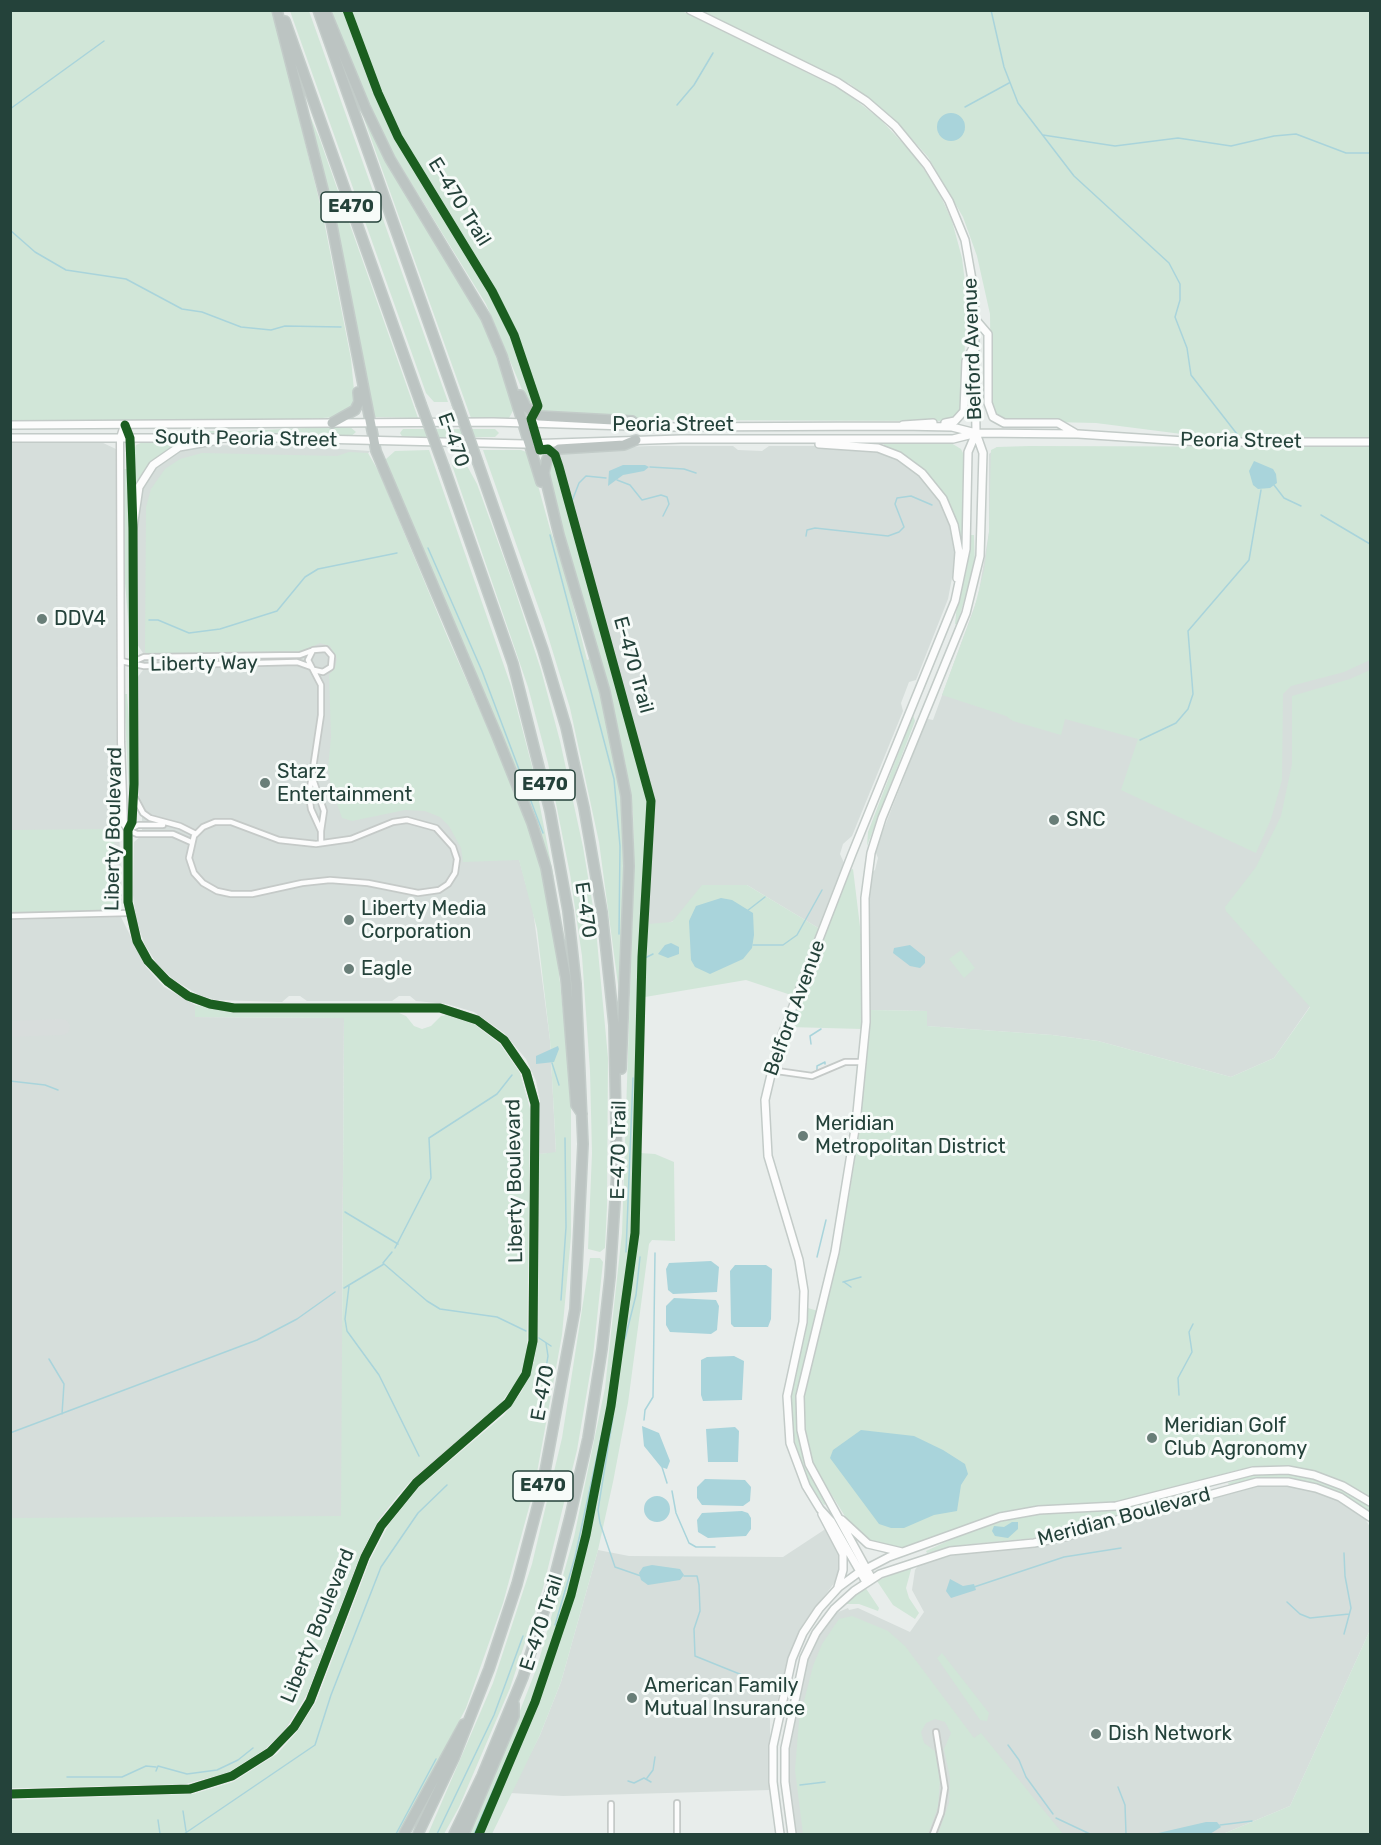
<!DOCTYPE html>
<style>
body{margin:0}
#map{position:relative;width:1381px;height:1845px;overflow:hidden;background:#e8edeb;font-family:Rubik,sans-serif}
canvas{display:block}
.frame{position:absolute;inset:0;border:12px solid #24423a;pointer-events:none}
</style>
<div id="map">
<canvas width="1381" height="1845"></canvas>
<div class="frame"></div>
</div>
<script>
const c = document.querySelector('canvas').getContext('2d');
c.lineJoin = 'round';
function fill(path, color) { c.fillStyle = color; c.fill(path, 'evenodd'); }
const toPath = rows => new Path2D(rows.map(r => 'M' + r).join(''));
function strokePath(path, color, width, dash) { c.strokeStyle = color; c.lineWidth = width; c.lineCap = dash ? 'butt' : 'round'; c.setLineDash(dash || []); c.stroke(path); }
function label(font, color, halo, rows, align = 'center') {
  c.font = font + ' Rubik,sans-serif'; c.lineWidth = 6; c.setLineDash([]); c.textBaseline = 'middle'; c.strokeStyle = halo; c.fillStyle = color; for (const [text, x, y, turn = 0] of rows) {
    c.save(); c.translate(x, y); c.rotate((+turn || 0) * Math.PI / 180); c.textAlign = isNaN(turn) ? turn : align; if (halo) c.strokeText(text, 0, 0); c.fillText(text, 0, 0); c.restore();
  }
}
const built = toPath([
 [10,442,101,442,116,449,117,778,122,903,116,910,11,913],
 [202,445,297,446,370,451,360,463,502,797,533,910,550,1040,556,1153,539,1154,540,1101,536,1081,526,1059,504,1033,474,1012,447,1004,416,1001,410,996,399,996,392,1001,307,1001,300,996,289,996,282,1002,216,1000,199,995,174,980,157,964,145,945,136,920,133,895,134,842,142,835,142,808,138,793,137,678,143,670,143,653,137,644,137,516,141,491,152,470,178,451],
 [651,446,733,446,738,450,762,451,769,446,844,446,873,449,897,459,923,478,944,506,954,534,956,557,948,599,916,680,909,682,901,703,903,711,852,836,843,844,840,854,844,863,820,929,747,885,667,924,648,925,653,793,557,453,569,449],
 [997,447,1370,447,1370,920,1274,1058,1231,1077,1098,1041,1052,1035,926,1026,927,1011,870,1010,868,897,872,872,875,870,878,858,875,851,925,724,928,719,933,720,978,597,989,532,989,454],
 [121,917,146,967,164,987,195,1005,195,1017,344,1018,342,1320,468,1432,407,1484,377,1522,360,1556,307,1694,287,1727,265,1749,226,1773,185,1784,11,1788,10,920],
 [1261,1485,1296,1487,1323,1494,1350,1507,1364,1517,1370,1527,1370,1630,1290,1806,1223,1834,796,1834,789,1786,788,1748,809,1655,821,1632,836,1613,848,1608,849,1610,858,1608,910,1632,924,1612,912,1590,915,1570,919,1564,967,1552,1057,1542,1160,1511,1162,1514,1174,1509,1192,1510,1199,1502,1212,1500,1211,1497],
 [827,1528,839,1551,838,1578,804,1623,788,1658,775,1711,770,1717,770,1790,563,1796,510,1793,540,1735,561,1682,598,1550,629,1556,783,1557]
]);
const green = toPath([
 [10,11,273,11,323,216,351,359,355,401,348,411,337,417,292,420,11,421],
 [290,11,309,11,448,402,434,402,426,393],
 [331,11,682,11,844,91,880,119,914,155,938,190,952,221,962,258,967,299,962,409,957,417,948,421,646,420,549,417,529,406,486,304,389,147,365,98],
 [701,11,1370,11,1370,437,1205,437,1096,423,1008,421,997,417,991,406,990,314,977,256,963,217,928,157,892,117,850,84],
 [304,102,319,137,418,418,373,417],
 [367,118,481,318,515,407,509,418,471,418,364,119],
 [349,426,356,432,349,438,165,435,165,431,240,431],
 [403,429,495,429,499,433,495,437,403,438,400,433],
 [143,442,181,443,157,458,134,490,134,451,136,445],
 [884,443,951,443,961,449,965,457,963,543,952,510,936,484,927,474,883,447],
 [1029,446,1370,447,1370,660,1344,672,1291,686,1283,694,1282,780,1271,819,1256,853,1121,790,1138,739,1065,719,1061,735,1013,721,1006,716,942,695,974,609,984,571,989,532,991,450,997,447],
 [429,450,511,686,533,770,554,879,481,685,472,664,469,664,386,464,386,459,395,451],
 [483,450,521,450,529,453,550,529,563,565,587,660,590,659,599,691,612,745,624,815,621,992,619,992,599,842,570,708,544,623],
 [349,452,368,453,379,472,447,636,527,817,544,872,554,926,571,1087,571,1236,562,1335,534,1489,503,1603,466,1708,400,1834,11,1834,11,1800,193,1794,233,1782,277,1754,296,1733,316,1702,370,1560,389,1524,419,1487,504,1415,522,1391,534,1362,538,1333,539,1154,556,1152,550,1040,537,929,519,860,463,862,461,848,449,826,440,817,425,811,405,810,352,821,342,818,331,786,328,768,331,737,329,675,335,667,337,659,330,646,320,643,301,652,147,654,145,652,146,507,151,489,165,469,180,459,202,453,337,456],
 [557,455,653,793,648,924,672,922,702,885,747,885,820,929,794,996,746,980,645,997,640,1153,655,1154,674,1162,675,1241,652,1240,649,1244,628,1403,613,1482,598,1550,561,1682,540,1735,492,1834,468,1834,502,1757,537,1667,574,1537,605,1388,622,1233,634,871,633,814,625,763,611,702,549,485,548,465],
 [466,464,477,484,511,578,541,670,560,741,583,847,595,919,608,1058,607,1206,605,1248,600,1252,588,1249,592,1153,590,1071,582,956,570,874,548,763,528,687,452,465],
 [124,469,127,469,129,527,129,628,124,572],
 [971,535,974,535,975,563,957,625,955,624,957,605,967,568],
 [1370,670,1370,1498,1341,1481,1315,1472,1292,1467,1261,1467,1238,1470,1117,1503,1015,1511,903,1548,882,1547,866,1539,851,1526,815,1468,805,1436,802,1407,806,1378,833,1278,850,1190,861,1115,870,1010,927,1011,927,1026,1052,1035,1098,1041,1231,1077,1274,1058,1310,1007,1226,911,1225,907,1256,867,1281,816,1292,764,1292,696,1350,679],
 [124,694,127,694,130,734,129,795],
 [913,715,915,721,867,846,868,832],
 [112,829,114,832,116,910,11,913,11,830],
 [853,869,862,943,862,1029,789,1027,850,870],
 [961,950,975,968,964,978,949,959],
 [195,1005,235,1013,399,1013,406,1016,414,1026,422,1029,431,1026,441,1016,447,1015,474,1024,500,1044,520,1073,530,1109,527,1353,519,1379,500,1404,415,1476,381,1515,361,1553,307,1694,284,1730,265,1749,229,1772,185,1784,11,1788,10,1518,341,1516,344,1018,195,1017],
 [590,1258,600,1258,603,1262,593,1356,577,1450,543,1588,510,1688,459,1807,444,1834,428,1834,493,1683,532,1564,562,1438],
 [808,1308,818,1311,799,1382,796,1423,804,1458,826,1504,824,1505,806,1479,791,1429,792,1386,805,1336],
 [1276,1473,1302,1476,1335,1486,1368,1505,1370,1512,1333,1491,1304,1481,1267,1478,1229,1485,1228,1483,1251,1475],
 [1162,1498,1172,1498,1166,1502,1055,1536,963,1545,927,1553,926,1551,963,1534,1012,1518,1043,1513,1103,1511],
 [912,1566,906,1588,909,1598,919,1613,915,1619,893,1605,877,1581],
 [865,1587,879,1608,878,1611,859,1604,845,1604],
 [852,1616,888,1631,905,1646,974,1738,981,1733,1063,1834,938,1834,949,1803,950,1778,944,1749,951,1733,945,1722,935,1719,926,1723,921,1732,924,1743,935,1751,940,1780,938,1807,928,1834,803,1834,795,1770,799,1721,813,1666,822,1644,839,1619],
 [1370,1630,1370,1834,1223,1834,1290,1806],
 [942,1653,989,1713,987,1721,980,1720,937,1658]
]);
const water = toPath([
 '937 127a14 14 0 1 1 28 0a14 14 0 1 1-28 0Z',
 [1254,461,1273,469,1276,474,1277,483,1270,488,1258,489,1253,485,1249,471],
 [623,465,645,465,649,467,644,471,623,475,608,486,609,471],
 [721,898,732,900,753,913,754,935,752,948,743,959,710,974,695,967,691,960,689,921,696,906],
 [671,943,679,947,679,954,668,958,658,954,665,945],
 [910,945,925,957,925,963,920,968,910,966,893,953,894,948],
 [558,1046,559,1049,554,1062,536,1064,536,1056],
 [711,1261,719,1267,717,1292,673,1294,668,1290,666,1269,669,1263],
 [735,1265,766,1265,772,1269,771,1319,768,1327,734,1327,731,1324,730,1271],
 [674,1298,716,1300,719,1306,717,1330,711,1334,670,1332,666,1325,666,1306],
 [734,1356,744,1361,742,1400,703,1401,701,1395,701,1360,707,1357],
 [642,1426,659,1433,670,1461,667,1469,661,1467,644,1446],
 [735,1427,739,1431,738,1462,708,1462,706,1429],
 [861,1430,914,1436,943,1450,965,1464,968,1474,961,1485,957,1511,934,1515,904,1528,891,1528,879,1524,830,1458,833,1450],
 [705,1479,745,1480,751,1487,750,1501,743,1506,702,1505,697,1498,697,1487],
 '644 1509a13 13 0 1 1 26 0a13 13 0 1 1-26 0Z',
 [742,1511,748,1513,751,1518,751,1529,746,1536,708,1538,698,1532,697,1520,702,1513],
 [1012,1522,1018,1522,1018,1529,1008,1538,995,1536,992,1531,994,1526,1004,1527],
 [652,1565,680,1569,684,1575,680,1580,648,1585,641,1580,639,1573,643,1567],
 [950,1579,963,1586,974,1584,976,1590,951,1598,946,1591],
 [1206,1822,1217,1822,1221,1827,1210,1834,1154,1834]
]);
const stream = toPath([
 [991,10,1004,67,1018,103,1074,176,1169,263,1180,284,1180,300,1175,317,1187,348,1191,375,1237,434],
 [677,105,694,85,713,53],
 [965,107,1009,83],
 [10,109,104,41],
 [1043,135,1115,146,1178,138,1231,146,1274,136,1296,134,1346,153,1370,153],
 [10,230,35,252,66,270,126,279,182,309,202,312,241,327,271,330,285,326,341,327],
 [650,467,684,469,696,473],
 [617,480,630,485,642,500,661,495,667,497,669,504,663,516],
 [1274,485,1284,498,1301,506],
 [572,501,579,483,586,476,606,478],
 [1321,515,1370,544],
 [550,535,614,779,620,846,619,934],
 [806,536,807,530,815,528,888,536,899,532,904,527,895,504,897,498,911,496,932,505],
 [428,548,482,671,543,833],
 [149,620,158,620,189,633,220,629,277,611,305,577,318,569,397,553],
 [1140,740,1176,723,1188,709,1193,694,1188,631,1249,560,1261,490],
 [747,911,765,897],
 [753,945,783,945,797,935,822,890],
 [645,958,653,954],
 [811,1044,810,1036,821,1029],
 [552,1063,559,1085],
 [817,1071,817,1066,825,1062,825,1064],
 [10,1081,45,1085,58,1090],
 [345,1212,398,1244],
 [395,1248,431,1178,429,1138,497,1094,512,1075],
 [626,1252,633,1078],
 [817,1257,826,1220],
 [383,1263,392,1252],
 [843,1282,861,1277],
 [844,1282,851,1287],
 [349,1286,345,1319,347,1331,379,1375,419,1456],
 [344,1288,384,1264,427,1301,440,1309,497,1317,526,1331],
 [561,1300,566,1227,565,1138],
 [539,1338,551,1346],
 [625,1339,636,1295,640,1257],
 [49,1359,64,1384,62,1414],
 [545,1374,548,1356,546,1343],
 [1179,1395,1178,1378,1192,1352,1189,1332,1193,1324],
 [613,1417,598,1510,600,1523,615,1567,641,1576],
 [644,1420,645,1410,653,1397,655,1253],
 [10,1433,257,1340,297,1319,335,1292],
 [662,1467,667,1483],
 [672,1491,676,1513,689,1543,696,1547,715,1547],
 [684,1576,697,1576,699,1585,700,1611,694,1629,695,1656,757,1681],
 [974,1587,1064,1557,1121,1548],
 [1287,1602,1300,1614,1310,1618,1349,1614],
 [555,1625,575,1557,602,1433],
 [1344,1634,1351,1608,1345,1576,1344,1553],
 [1008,1745,1019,1760,1026,1777,1053,1814],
 [156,1771,158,1766,187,1774,217,1770,238,1760,253,1748],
 [67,1777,122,1777,146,1766,156,1767],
 [647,1778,653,1770,655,1757],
 [628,1781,634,1783,644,1778,651,1782],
 [800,1785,825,1782],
 [1118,1787,1125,1805,1126,1834],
 [183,1811,186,1831],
 [1056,1818,1090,1834],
 [158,1820,160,1834],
 [1220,1825,1252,1821],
 [184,1834,315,1745,331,1695,381,1567,418,1513,447,1485],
 [396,1834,436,1759],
 [437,1834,494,1715,523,1636],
 [474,1834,516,1738],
 [1101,1834,1123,1834]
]);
const taxiway = toPath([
 [10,1029,62,1027]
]);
const minor = toPath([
 [121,661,144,666,297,662,311,667],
 [133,662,144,657,300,655,311,651],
 [314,670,323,672,331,667,332,656,326,649,313,650,308,660,321,685,321,715,309,795,311,809,321,831,321,843],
 [313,779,324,811,321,831],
 [135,798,143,813,150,818,180,826,196,834],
 [407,820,436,828,453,847,457,859,455,873,448,884,439,890,418,893,368,883,330,880,302,883,252,894,231,894,217,891,203,883,194,873,189,858,194,836,203,827,215,822,231,822,279,840,316,844,351,839,393,822,407,820],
 [128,830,137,834,173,834,191,842],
 [128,830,138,825,163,825],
 [10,916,129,913],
 [770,1070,812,1076,845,1062,863,1062],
 [611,1834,611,1804],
 [677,1834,677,1803],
 [933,1834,941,1813,945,1788,936,1732]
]);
const tertiary = toPath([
 [124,425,120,438,121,742,124,824,128,830],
 [10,1794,190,1789,232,1776,270,1752,294,1727,310,1701,365,1557,381,1526,416,1483,508,1403,526,1374,533,1341,535,1104,526,1072,504,1040,477,1020,440,1008,234,1008,210,1004,188,996,167,981,148,961,137,941,128,902,128,830,132,822,134,784,133,528,130,438,125,425]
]);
const secondary = toPath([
 [690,10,837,82,866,101,895,126,927,165,949,201,965,240,974,291,976,433,983,453,980,556,966,613,882,818,871,853,865,898,866,1022,856,1123,835,1252,800,1396,801,1430,809,1464,872,1579],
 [976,320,988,334,988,403,993,417,1004,423,1058,423,1075,433],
 [945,423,955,421,964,411,966,361,975,344],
 [10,425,493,422,661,427,901,426,952,427,976,433,1078,434,1200,442,1370,442],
 [903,425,933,423],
 [10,438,275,438,525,444,681,439,953,439,973,434],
 [819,444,878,448,899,456,922,473,943,499,954,525,959,552,957,578],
 [133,528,139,487,153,465,179,447,219,440],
 [822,1514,843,1554,843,1570,838,1587],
 [842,1520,868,1544,902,1552],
 [866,1582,831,1521,820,1509,806,1486,790,1443,787,1396,803,1322,804,1291,799,1260,768,1156,765,1100,778,1045,852,854,955,601,966,549,968,452,976,433],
 [780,1834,773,1782,773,1746,792,1659,803,1633,819,1609,839,1587,858,1573,889,1557,1000,1517,1039,1510,1116,1506,1253,1471,1288,1470,1314,1475,1343,1486,1370,1502],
 [792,1834,785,1782,785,1748,804,1658,816,1633,834,1609,854,1591,880,1574,950,1551,1034,1543,1068,1536,1117,1520,1257,1482,1288,1482,1316,1488,1340,1497,1370,1517]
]);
const motorway = toPath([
 [277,10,331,221,376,451,497,736,532,823,546,868,566,979,576,1105,582,1114],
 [318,10,457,403],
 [325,10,365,107,390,159,486,318,502,356,541,482],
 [285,21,421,404],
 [520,395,526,407,539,416,632,421,640,427],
 [332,423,355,410,359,402,358,392],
 [621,1069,629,866,626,796,605,692,559,535,544,473,547,459,559,449,624,445,636,440],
 [404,1834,464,1724],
 [418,1834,454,1758,489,1669,517,1584,541,1493,575,1309,583,1144,576,984,568,911,550,811,513,664,444,467],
 [454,1834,482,1776,523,1677,553,1583,570,1517,588,1438,602,1349,610,1277,617,1171,614,1025,602,912,584,808,566,727,543,650,478,463],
 [464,1834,514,1716,514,1704]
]);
const motorwayBridge = toPath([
 [457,403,478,463],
 [421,404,444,467]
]);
const cycleway = toPath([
 [347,10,378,93,398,137,492,291,514,335,538,406,531,419,540,450,548,449,555,455,559,467,651,801,642,957,635,1233,611,1406,586,1535,571,1595,535,1702,479,1834],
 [10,1794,190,1789,232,1776,270,1752,294,1727,310,1701,365,1557,381,1526,416,1483,508,1403,526,1374,533,1341,535,1104,526,1072,504,1040,477,1020,440,1008,234,1008,210,1004,188,996,167,981,148,961,137,941,128,902,128,830,132,822,134,784,133,528,130,438,125,425]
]);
const markers = [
 [42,619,6,"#697e78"],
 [265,783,6,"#697e78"],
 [1054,820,6,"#697e78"],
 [349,920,6,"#697e78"],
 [349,969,6,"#697e78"],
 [803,1136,6,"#697e78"],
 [1152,1438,6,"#697e78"],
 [632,1698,6,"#697e78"],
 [1096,1734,6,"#697e78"]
];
const shields = [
 [351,207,60],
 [545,785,60],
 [543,1486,60]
];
const shieldNames = [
 ["E470",351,207],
 ["E470",545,785],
 ["E470",543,1486]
];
const streetNames = [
 ["E-470 Trail",459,202,58],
 ["Belford Avenue",973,349,-92],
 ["Peoria Street",673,425],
 ["South Peoria Street",246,439,1],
 ["E-470",453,440,70],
 ["Peoria Street",1241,441,1],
 ["Liberty Way",204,664,-1],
 ["E-470 Trail",633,665,74],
 ["Liberty Boulevard",114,829,-89],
 ["E-470",585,910,82],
 ["Belford Avenue",795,1008,-70],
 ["E-470 Trail",619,1150,-89],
 ["Liberty Boulevard",515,1181,-91],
 ["E-470",543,1393,-80],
 ["Meridian Boulevard",1124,1517,-15],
 ["E-470 Trail",542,1623,-72],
 ["Liberty Boulevard",318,1626,-68]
];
const poiNames = [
 ["DDV4",54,619],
 ["Starz",277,772],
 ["Entertainment",277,795],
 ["SNC",1066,820],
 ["Liberty Media",361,909],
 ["Corporation",361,932],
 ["Eagle",361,969],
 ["Meridian",815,1124],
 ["Metropolitan District",815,1147],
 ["Meridian Golf",1164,1426],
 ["Club Agronomy",1164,1449],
 ["American Family",644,1686],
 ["Mutual Insurance",644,1709],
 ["Dish Network",1108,1734]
];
fill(built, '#d6dedb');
fill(green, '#d1e6d8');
fill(water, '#a9d4db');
strokePath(stream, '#a9d4db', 1.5);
strokePath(taxiway, '#d8dddc', 16);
strokePath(minor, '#c5cac8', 8);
strokePath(tertiary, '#c5cac8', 9);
strokePath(secondary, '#c3cbc8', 10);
strokePath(motorway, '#c3ccc9', 12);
strokePath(minor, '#fcfcfc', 4.5);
strokePath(tertiary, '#fcfcfc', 6);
strokePath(secondary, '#fcfcfc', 7);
strokePath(motorway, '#bcc4c2', 9);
strokePath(motorwayBridge, '#c3ccc9', 12, []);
strokePath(motorwayBridge, '#bcc4c2', 9);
strokePath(cycleway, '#1b5e20', 9);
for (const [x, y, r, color] of markers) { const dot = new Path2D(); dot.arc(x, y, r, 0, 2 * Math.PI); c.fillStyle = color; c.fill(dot); strokePath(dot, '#f7fbf9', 2); }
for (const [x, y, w] of shields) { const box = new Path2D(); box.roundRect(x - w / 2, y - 15, w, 30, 4.5); c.fillStyle = '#f7fbf9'; c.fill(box); strokePath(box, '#24423a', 1.5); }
label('bold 18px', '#24423a', null, shieldNames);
label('20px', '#24423a', '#f7fbf9', streetNames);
label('20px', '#24423a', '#f7fbf9', poiNames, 'left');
</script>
